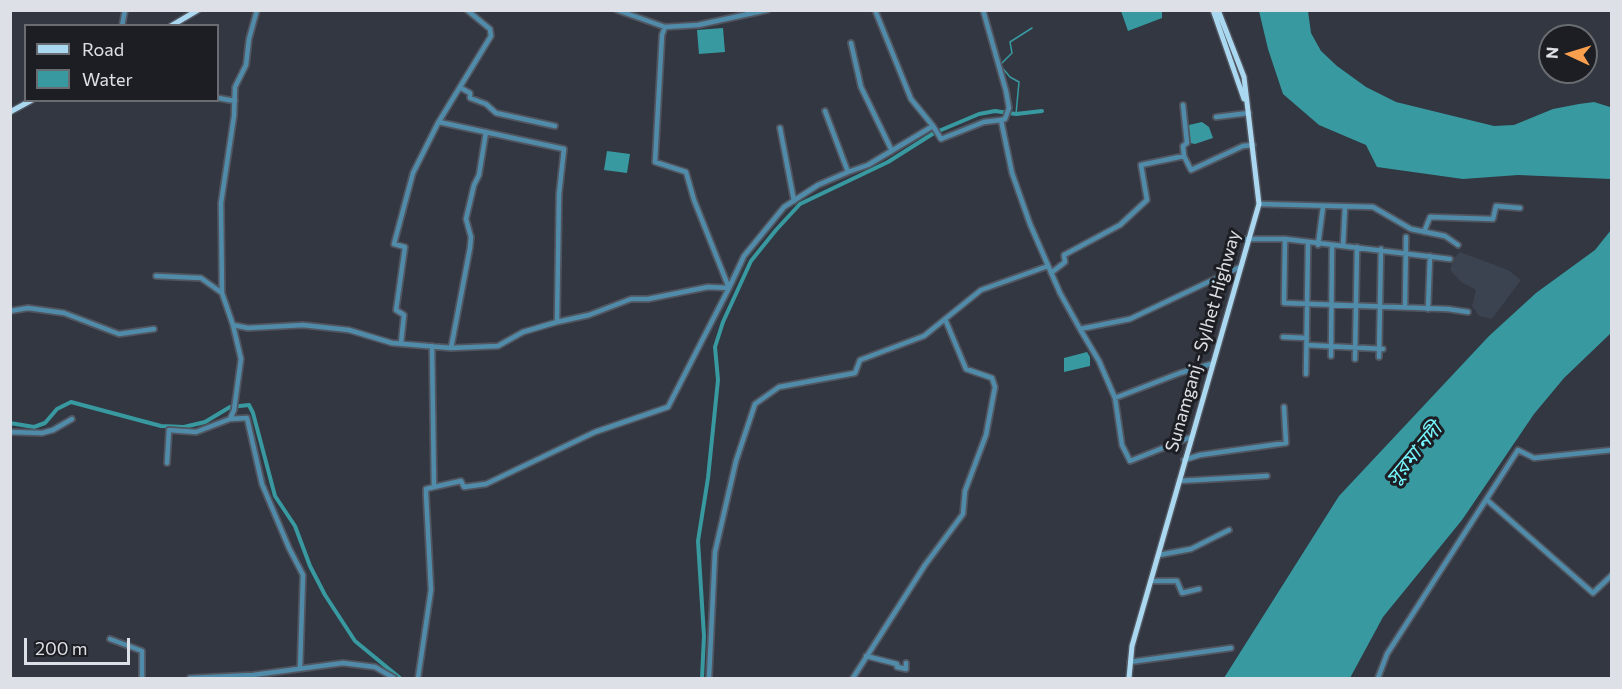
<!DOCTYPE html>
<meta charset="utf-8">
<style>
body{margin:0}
#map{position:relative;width:1622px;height:689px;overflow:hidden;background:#323741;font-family:Commissioner,sans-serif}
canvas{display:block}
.frame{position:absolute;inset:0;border:12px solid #dde0e6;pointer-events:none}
.legend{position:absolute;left:24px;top:24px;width:195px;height:78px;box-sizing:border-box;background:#1c1e23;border:2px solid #696c71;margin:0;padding:8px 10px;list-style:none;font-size:18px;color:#dde0e6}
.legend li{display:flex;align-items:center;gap:12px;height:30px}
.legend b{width:30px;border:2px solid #696c71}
.north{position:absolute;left:1538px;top:24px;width:60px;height:60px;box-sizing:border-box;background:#1c1e23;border:2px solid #696c71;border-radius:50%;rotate:274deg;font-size:16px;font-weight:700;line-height:24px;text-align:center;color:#dde0e6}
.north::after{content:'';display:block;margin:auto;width:21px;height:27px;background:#fa9f4e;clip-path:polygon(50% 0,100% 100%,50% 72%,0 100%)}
.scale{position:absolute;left:24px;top:638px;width:106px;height:27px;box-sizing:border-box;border:3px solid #dde0e6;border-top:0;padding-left:8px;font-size:18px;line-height:21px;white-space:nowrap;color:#dde0e6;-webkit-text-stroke:4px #1c1e23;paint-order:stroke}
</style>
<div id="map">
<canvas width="1622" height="689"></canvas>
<div class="frame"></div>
<ul class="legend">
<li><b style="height:8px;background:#aad8f0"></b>Road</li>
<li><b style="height:16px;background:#389aa0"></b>Water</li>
</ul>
<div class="north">N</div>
<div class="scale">200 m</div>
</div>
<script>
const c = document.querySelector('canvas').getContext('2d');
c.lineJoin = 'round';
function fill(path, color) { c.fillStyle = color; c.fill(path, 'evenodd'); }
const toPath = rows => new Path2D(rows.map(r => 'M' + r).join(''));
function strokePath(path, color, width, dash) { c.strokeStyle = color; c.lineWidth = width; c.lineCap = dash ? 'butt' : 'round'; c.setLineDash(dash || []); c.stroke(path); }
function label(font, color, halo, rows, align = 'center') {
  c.font = font + ' Commissioner,"Noto Sans Bengali",sans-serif'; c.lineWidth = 6; c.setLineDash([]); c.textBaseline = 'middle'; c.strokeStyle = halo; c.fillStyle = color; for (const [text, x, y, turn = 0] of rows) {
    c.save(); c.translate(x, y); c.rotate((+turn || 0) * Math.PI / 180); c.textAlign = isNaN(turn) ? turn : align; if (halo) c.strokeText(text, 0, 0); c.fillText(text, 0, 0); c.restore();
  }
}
const built = toPath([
 [1460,252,1508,270,1521,280,1492,319,1479,316,1472,306,1476,290,1461,282,1450,270,1453,259]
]);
const water = toPath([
 [1121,11,1162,11,1162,18,1128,31],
 [1259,11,1308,11,1311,33,1321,51,1337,66,1366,87,1396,102,1494,126,1514,125,1553,109,1579,104,1594,102,1610,107,1611,179,1518,175,1463,179,1377,167,1366,145,1319,125,1283,94,1268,49],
 [723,28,725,52,699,54,697,30],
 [1202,122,1209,127,1213,138,1195,144,1190,143,1186,129,1189,125],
 [607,151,630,154,627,173,604,170],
 [1611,230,1611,333,1564,378,1534,414,1462,520,1383,617,1350,678,1224,678,1339,496,1489,336,1536,293,1595,250],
 [1087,352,1090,357,1090,366,1064,372,1064,358]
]);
const stream = toPath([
 [1016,114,1019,82,1010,77,1000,65,1012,53,1010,42,1032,28]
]);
const canal = toPath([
 [10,423,34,427,45,423,57,409,71,402,161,426,184,427,205,422,230,407,249,405,253,413,275,496,295,526,310,566,325,595,355,641,400,678],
 [702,678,704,636,698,541,708,478,718,380,715,347,723,322,751,261,776,230,800,204,888,162,934,133,979,114,995,111,1016,114,1042,111]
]);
const minor = toPath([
 [257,10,249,39,246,65,235,87,234,116,221,203,222,293,233,325,248,328,303,325,349,330,392,343,451,348,498,346,523,332,557,322,559,194,564,149,439,122],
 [617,10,665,27,662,35,655,162,686,172,694,200,729,288,744,256,784,207,818,185,848,172],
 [875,10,911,99,933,126],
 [983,10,1006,91,1009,108,1005,119,1001,120],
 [122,26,125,10],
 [665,27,698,25,767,10],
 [851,43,861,87,892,151],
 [461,88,470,93,470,98,486,104,496,113,555,126],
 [218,98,235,101],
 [1183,105,1187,143,1183,146,1184,156],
 [825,111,848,172,868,165,933,126,941,139,984,122,1001,120,1012,173,1030,224,1060,293,1080,329,1130,319,1240,267],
 [1216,117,1249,113],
 [780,128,794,201],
 [1259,204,1373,207,1411,229,1445,236,1458,245],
 [1424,232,1430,217,1493,219,1496,206,1520,208],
 [1246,239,1285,239,1450,259],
 [1285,239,1284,303,1448,309,1468,312],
 [1318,245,1323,207],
 [1343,246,1345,207],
 [1051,273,1065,262,1064,255,1120,225,1147,200,1141,165,1184,156,1191,170,1243,146,1253,145],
 [156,276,201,278,222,293],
 [1405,307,1406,237],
 [1428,309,1430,256],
 [10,311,28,308,64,313,119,334,154,329],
 [1080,329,1099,361,1115,398,1180,373,1211,364],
 [1283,337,1307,338],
 [401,343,404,315,396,310,405,247,394,244,413,173,438,123,491,36,490,29,467,10],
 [1307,345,1383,349],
 [451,348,470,248,471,237,466,219,474,185,479,175,486,132],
 [1331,356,1332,246],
 [1379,357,1381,249],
 [1355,359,1357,247],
 [1306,374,1308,243],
 [1115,398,1122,445,1130,461,1191,437],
 [230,419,247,418,262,484,289,548,303,575,300,668],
 [10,432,42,433,53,430,72,419],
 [1184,460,1200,455,1286,443,1284,407],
 [167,463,169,430,196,432,230,419,234,410,241,359,233,325],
 [1179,481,1267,476],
 [434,487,461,481,464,487,486,484,595,432,668,407,729,288,708,287,648,299,631,299,589,315,557,322],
 [1487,500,1593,593,1612,575],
 [1159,555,1191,549,1229,530],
 [1151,581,1177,581,1182,593,1199,589],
 [110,639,142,651,142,678],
 [866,656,897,664,897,667,906,669,906,663],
 [1130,662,1231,648],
 [190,678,253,675,343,663,375,667,394,678],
 [418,678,431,590,426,494,426,489,434,487,432,346],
 [709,678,715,552,736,461,755,404,779,387,855,373,860,360,924,336,981,290,1048,266],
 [853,678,925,565,963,514,965,491,986,435,995,387,992,378,966,369,945,319],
 [1378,678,1387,654,1518,450,1534,458,1612,450]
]);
const major = toPath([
 [1213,10,1244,99],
 [171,26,198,10],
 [10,112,32,100],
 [1129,678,1132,646,1259,204,1244,77,1218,10]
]);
const streetNames = [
 ["Sunamganj - Sylhet Highway",1203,341,-74]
];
const waterNames = [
 ["সুরমা নদী",1414,454,-50]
];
fill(built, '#3b4351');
fill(water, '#389aa0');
strokePath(stream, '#389aa0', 1.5);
strokePath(canal, '#389aa0', 4);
strokePath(minor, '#51555f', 8);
strokePath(major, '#51555f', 8);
strokePath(minor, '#508caa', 4.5);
strokePath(major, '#aad8f0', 5);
label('18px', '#dde0e6', '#1c1e23', streetNames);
label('italic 20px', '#76f6fd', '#1c1e23', waterNames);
</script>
